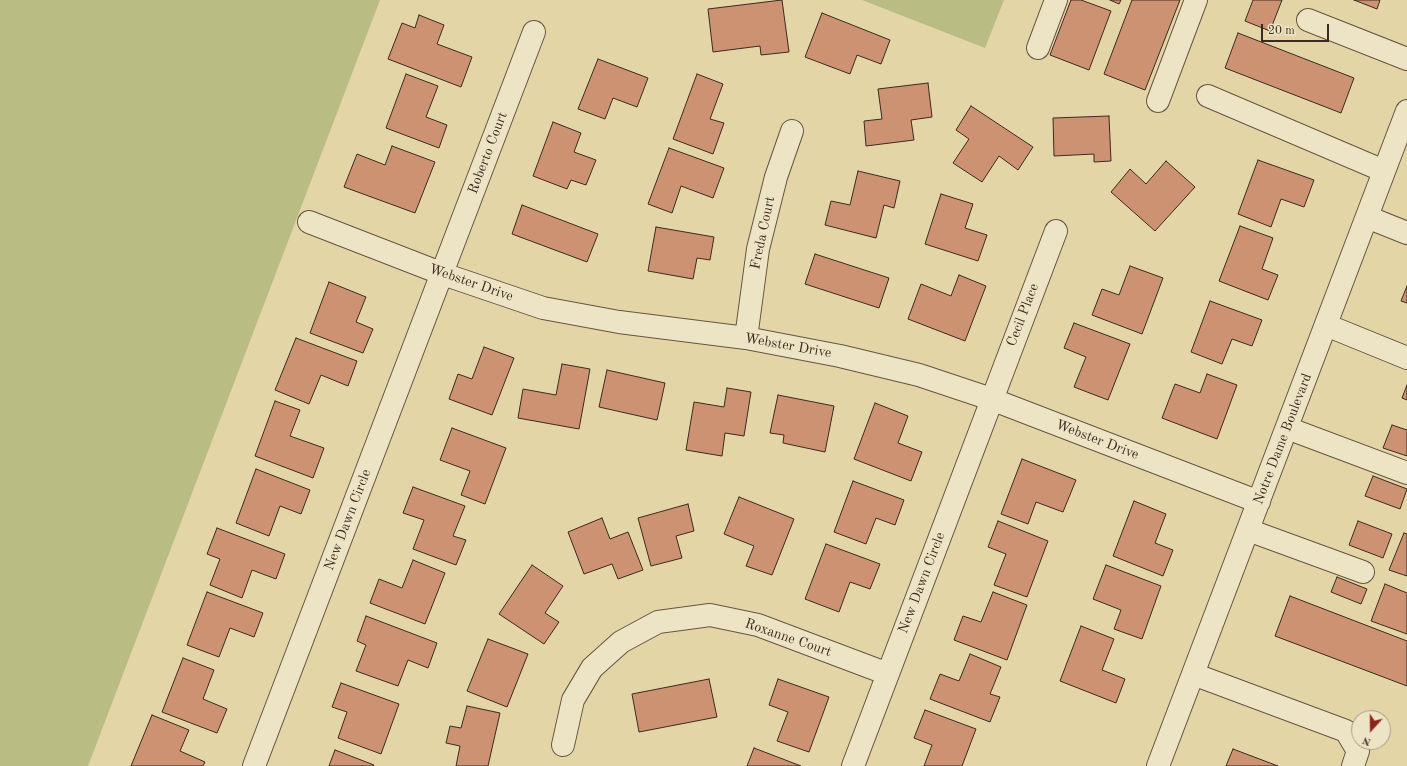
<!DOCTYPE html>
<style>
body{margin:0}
#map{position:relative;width:1407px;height:766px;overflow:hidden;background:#e3d5a6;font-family:"Old Standard TT",serif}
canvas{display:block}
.north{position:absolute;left:1351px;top:710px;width:40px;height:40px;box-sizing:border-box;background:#ede4c5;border:1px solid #a69a83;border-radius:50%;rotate:201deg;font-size:11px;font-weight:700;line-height:16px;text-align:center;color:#3c2a21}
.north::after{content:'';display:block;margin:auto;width:14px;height:18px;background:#8f2418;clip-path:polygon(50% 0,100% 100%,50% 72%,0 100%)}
.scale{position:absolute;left:1261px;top:24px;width:68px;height:18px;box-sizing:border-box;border:2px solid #3c2a21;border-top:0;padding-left:5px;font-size:12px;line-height:14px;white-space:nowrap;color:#3c2a21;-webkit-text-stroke:3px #ede4c5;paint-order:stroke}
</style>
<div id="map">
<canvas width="1407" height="766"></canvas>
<div class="north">N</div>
<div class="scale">20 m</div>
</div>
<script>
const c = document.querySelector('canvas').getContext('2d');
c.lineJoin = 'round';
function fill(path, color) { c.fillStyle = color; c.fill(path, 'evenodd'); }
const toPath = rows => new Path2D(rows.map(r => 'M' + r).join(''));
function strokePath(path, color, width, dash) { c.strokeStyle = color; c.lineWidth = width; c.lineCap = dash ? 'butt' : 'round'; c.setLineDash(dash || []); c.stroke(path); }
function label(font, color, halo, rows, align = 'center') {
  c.font = font + ' "Old Standard TT",serif'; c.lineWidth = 3; c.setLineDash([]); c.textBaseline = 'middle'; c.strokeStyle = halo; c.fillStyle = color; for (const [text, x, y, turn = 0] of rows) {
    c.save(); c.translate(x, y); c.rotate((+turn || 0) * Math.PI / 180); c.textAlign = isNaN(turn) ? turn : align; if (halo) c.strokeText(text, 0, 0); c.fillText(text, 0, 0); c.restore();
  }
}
const green = toPath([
 [0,0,380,0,88,766,0,766],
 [862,0,1004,0,985,48]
]);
const building = toPath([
 [782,0,789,52,761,55,760,46,713,52,708,9,782,0],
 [1071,0,1081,0,1111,11,1089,70,1050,55,1071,0],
 [1110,0,1121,0,1119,4,1110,0],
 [1132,0,1180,0,1145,90,1104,74,1132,0],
 [1253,0,1282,0,1270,31,1245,21,1253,0],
 [1354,0,1380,0,1377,9,1354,0],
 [822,13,890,40,881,64,857,55,850,74,805,57,822,13],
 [419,15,444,25,437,44,472,57,461,87,388,59,402,23,415,28,419,15],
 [1238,33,1354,78,1341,113,1225,68,1238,33],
 [598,59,648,78,637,107,613,98,605,119,578,109,598,59],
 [406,74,438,86,426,117,447,125,439,148,386,128,406,74],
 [697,74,723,84,710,119,724,123,713,154,673,139,697,74],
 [928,83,932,117,911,120,914,140,866,146,864,121,882,119,878,89,928,83],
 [971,106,1033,147,1018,170,999,156,982,182,953,163,969,139,956,130,971,106],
 [1109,116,1111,161,1094,162,1094,154,1054,156,1053,118,1109,116],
 [553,122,581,133,574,152,596,160,586,185,571,180,567,189,533,176,553,122],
 [392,146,435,162,415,213,344,187,357,154,385,165,392,146],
 [669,148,724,168,713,198,681,186,672,213,648,204,669,148],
 [1258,160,1314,180,1304,207,1281,199,1271,227,1238,214,1258,160],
 [1166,161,1195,187,1155,231,1111,192,1130,169,1146,184,1166,161],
 [858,171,900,181,894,208,884,205,876,238,825,225,831,201,850,205,858,171],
 [941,194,973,204,965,228,987,235,978,261,925,244,941,194],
 [522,205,598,234,587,262,512,234,522,205],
 [1240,226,1273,238,1262,269,1278,275,1268,300,1219,281,1240,226],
 [656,227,714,237,710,260,697,258,693,279,648,271,656,227],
 [815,254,889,278,879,308,805,284,815,254],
 [1130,266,1163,278,1142,334,1092,315,1102,289,1119,295,1130,266],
 [959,275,986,286,965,341,908,319,921,284,951,296,959,275],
 [329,282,366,297,356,322,373,329,363,353,310,333,329,282],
 [1407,286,1407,303,1401,301,1407,286],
 [1210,301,1262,320,1252,346,1232,339,1222,364,1191,352,1210,301],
 [1074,323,1130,344,1108,400,1074,387,1086,357,1064,348,1074,323],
 [296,338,357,361,348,386,321,375,309,404,275,390,296,338],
 [484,347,514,358,492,415,449,399,458,374,472,379,484,347],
 [562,364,590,369,579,429,518,418,523,389,556,395,562,364],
 [607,370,665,383,657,420,599,407,607,370],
 [1207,374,1237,385,1217,439,1162,418,1175,384,1200,393,1207,374],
 [1407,385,1407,400,1402,398,1407,385],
 [727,388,751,392,744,436,725,433,722,456,686,450,694,402,724,407,727,388],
 [778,395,834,406,825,452,783,443,784,435,770,433,778,395],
 [275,401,300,410,290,436,324,448,313,478,255,456,275,401],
 [875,403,908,416,898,443,922,452,911,481,854,459,875,403],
 [1392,425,1407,430,1407,456,1383,448,1392,425],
 [452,428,506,448,485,504,461,495,470,471,440,460,452,428],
 [1022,459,1076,480,1063,512,1036,502,1028,524,1001,514,1022,459],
 [256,469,310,490,301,514,280,506,269,536,236,523,256,469],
 [1373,476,1407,489,1400,509,1365,496,1373,476],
 [853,481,904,500,895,525,876,518,866,544,834,532,853,481],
 [413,487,465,506,453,536,466,540,456,565,413,549,424,520,403,513,413,487],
 [739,497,794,519,772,575,746,566,754,546,724,534,739,497],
 [1134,501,1166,514,1155,543,1173,550,1163,576,1113,556,1134,501],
 [688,504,694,531,676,536,682,558,651,566,638,518,688,504],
 [602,518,610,539,628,532,643,570,618,579,612,564,584,574,568,532,602,518],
 [998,521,1048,541,1027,597,994,585,1006,554,988,547,998,521],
 [1358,521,1392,534,1383,558,1349,545,1358,521],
 [217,528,285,554,276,579,252,570,242,598,210,585,220,559,207,554,217,528],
 [1404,533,1407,534,1407,576,1389,570,1404,533],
 [826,544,880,564,870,589,850,582,839,612,805,599,826,544],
 [413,560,445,573,425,624,370,603,379,579,402,588,413,560],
 [532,565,563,586,545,613,559,622,544,644,499,614,532,565],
 [1106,565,1161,586,1142,639,1114,629,1121,610,1093,599,1106,565],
 [1337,577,1367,589,1361,604,1331,592,1337,577],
 [1385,584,1407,593,1407,634,1371,621,1385,584],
 [207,592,263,613,254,637,230,628,219,657,187,645,207,592],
 [993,592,1027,605,1007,660,954,640,963,616,981,622,993,592],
 [1290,596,1407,641,1407,686,1275,636,1290,596],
 [366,616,437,643,428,668,408,660,398,686,356,671,366,645,357,641,366,616],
 [1081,626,1114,639,1102,670,1125,679,1116,703,1060,681,1081,626],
 [488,639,528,654,507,707,467,691,488,639],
 [970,654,1001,667,990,694,1000,697,990,722,930,699,940,674,959,681,970,654],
 [183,658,214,670,203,699,227,709,217,733,162,712,183,658],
 [709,679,717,717,639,732,632,694,709,679],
 [778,679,829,697,809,752,777,741,788,712,769,705,778,679],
 [341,683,399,704,381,754,338,738,347,712,332,707,341,683],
 [467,706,500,713,488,766,456,766,460,746,446,743,450,726,461,728,467,706],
 [925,710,976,729,962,766,924,766,932,745,914,738,925,710],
 [152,715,189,730,180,751,205,762,203,766,131,766,152,715],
 [754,748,801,766,747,766,754,748],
 [1233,749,1278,766,1226,766,1233,749],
 [335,750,374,765,373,766,329,766,335,750]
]);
const minor = toPath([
 [1308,20,1407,59],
 [1038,48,1056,0],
 [1208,96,1384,171],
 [1158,101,1196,0],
 [1367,217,1407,233],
 [309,222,443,274,543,308,619,322,746,338,840,356,919,375,991,399,1259,502],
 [1326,325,1407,358],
 [746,338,758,249,776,177,792,131],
 [1287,428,1407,473],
 [1248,530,1363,572],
 [1193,674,1346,731,1358,751,1353,766],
 [563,745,573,700,592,668,621,642,658,622,710,615,758,625,888,674],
 [254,766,534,32],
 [853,766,1056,231],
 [1158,766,1407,111]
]);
const streetNames = [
 ["Roberto Court",488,153,-69],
 ["Freda Court",763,233,-78],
 ["Webster Drive",471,283,19],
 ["Cecil Place",1023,315,-69],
 ["Webster Drive",788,346,10],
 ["Notre Dame Boulevard",1283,439,-69],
 ["Webster Drive",1097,440,21],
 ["New Dawn Circle",348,520,-69],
 ["New Dawn Circle",922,583,-69],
 ["Roxanne Court",788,638,19]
];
fill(green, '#b9bc83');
fill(building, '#cd9271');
strokePath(building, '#3c2a21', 1);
strokePath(minor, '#665542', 24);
strokePath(minor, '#ede4c5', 22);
label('14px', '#3c2a21', '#ede4c5', streetNames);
</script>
